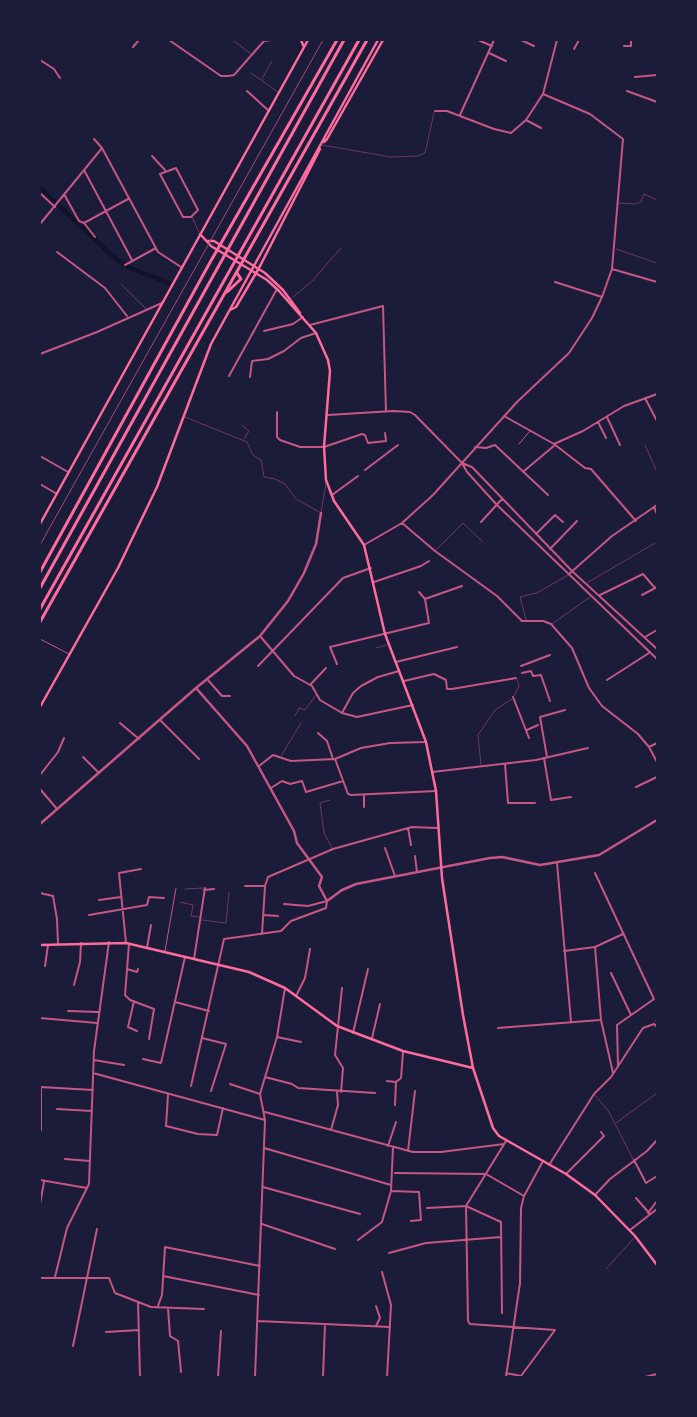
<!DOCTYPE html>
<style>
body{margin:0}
#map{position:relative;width:697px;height:1417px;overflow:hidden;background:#1b1b3a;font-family:Commissioner,sans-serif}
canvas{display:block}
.frame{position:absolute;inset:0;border:41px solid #1b1b3a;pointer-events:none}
</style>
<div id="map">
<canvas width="697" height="1417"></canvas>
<div class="frame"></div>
</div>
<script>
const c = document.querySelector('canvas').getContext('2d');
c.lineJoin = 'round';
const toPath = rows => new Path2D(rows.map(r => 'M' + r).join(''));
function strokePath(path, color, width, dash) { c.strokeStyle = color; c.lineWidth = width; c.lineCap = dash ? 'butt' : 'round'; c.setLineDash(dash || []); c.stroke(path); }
const canal = toPath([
 [40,188,116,259,130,268,169,283]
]);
const service = toPath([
 [233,40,251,54],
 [251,73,278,92],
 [262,79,272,61],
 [322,145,391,157,418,156,425,153,434,113],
 [618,203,636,204,641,202,644,194,657,200],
 [192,217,199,232],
 [616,249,657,263],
 [121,284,146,309],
 [292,298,312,281,341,248],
 [185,417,247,442,253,455,261,460,264,477,275,479,285,484,296,499,321,513,326,483],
 [242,425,249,431,244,439],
 [645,445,657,472],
 [436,550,463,523,483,542],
 [587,583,655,543],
 [526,620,520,597,537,593,568,575],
 [552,624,590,597],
 [376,648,386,645],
 [514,696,519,686,517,679],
 [295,716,299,708,305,710,316,695],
 [281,756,301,723],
 [481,765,478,735,495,710,512,699],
 [330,800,320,803,324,833,332,848],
 [185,889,203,888],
 [180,902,193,905,191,916,199,917],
 [202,920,226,923,229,892],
 [655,1022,657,1019],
 [595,1095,609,1112,633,1159],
 [616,1123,657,1093],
 [606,1269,635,1237]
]);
const pedestrian = toPath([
 [519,444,530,431],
 [40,639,69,654],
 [165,951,176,888]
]);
const minor = toPath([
 [169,40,221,76,228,76,234,75,264,41,272,40],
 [478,40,492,46],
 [515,40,518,40],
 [521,40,534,46],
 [624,46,631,46,631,40],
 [133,47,139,40],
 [574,49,579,40],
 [489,53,506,61],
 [40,60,54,69,60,78],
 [635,77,657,75],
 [247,91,269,111],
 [627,91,657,102],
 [435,111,447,111,494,129,511,133,526,120,543,94,557,40],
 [460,115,494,40],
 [526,120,541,128],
 [94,139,102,148,158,252,181,267],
 [152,156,165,170],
 [176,168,198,210,191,217,183,217,160,174,176,168],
 [84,170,132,260],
 [40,193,55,207],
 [64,194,79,221,84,223,128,199],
 [84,223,95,237],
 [40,224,102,148],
 [57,252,105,288,127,316],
 [125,265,156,248],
 [612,269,657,282],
 [555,282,602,297],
 [310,325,383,306,386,412],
 [264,331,293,324,303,317],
 [40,354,97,332,162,303],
 [229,376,277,289],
 [250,377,252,361,268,359,284,351,301,338,316,333],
 [645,398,657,421],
 [277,412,277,437,280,440,300,447,324,447,362,434,365,435,368,443,386,441,385,433],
 [328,415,393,411,410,412,415,415,462,463,467,472,497,505,657,659],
 [504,416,554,444,585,468,591,469,636,521],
 [607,417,620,445],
 [598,422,606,438],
 [554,444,583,431,624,406,657,394],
 [475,447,486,448,495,445,548,495],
 [40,456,68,472],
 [462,463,472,467,572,571,657,649],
 [365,470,398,445],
 [524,471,555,445],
 [40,484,57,494],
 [332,495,358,476],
 [654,507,657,514],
 [481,522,502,499],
 [402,523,435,551,497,596,522,621,543,621,551,624,572,648,589,688,602,706,638,734,649,747,657,762],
 [536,534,555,515,563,522],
 [364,545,402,523,433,495,517,402,569,353,592,318,602,297,612,269,623,139,590,114,543,94],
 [550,549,577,521],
 [569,574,612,536,657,505],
 [374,582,421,566,429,561],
 [600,595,643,574,655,588],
 [642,595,657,587],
 [425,599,462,586],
 [260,636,294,676,312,686,320,700,342,713,357,717,413,705],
 [645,637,657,630],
 [396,662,457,647],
 [337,664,330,647,429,623,425,599,419,592],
 [258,666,343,578,371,568],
 [521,666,550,655],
 [522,673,531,671,533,676,541,675,550,701],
 [207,679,222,696,230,696],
 [607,680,649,653],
 [404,681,434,674,446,680,447,689,452,689,516,678],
 [310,685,326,668],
 [513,697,529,738],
 [342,713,353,693,361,686,378,677,399,671],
 [160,720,199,759],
 [120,723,139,739],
 [527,730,538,725],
 [318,733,327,741,333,759],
 [649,747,657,743],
 [83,757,99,773],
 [547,757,540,717,565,710],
 [544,758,551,800,571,797],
 [335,759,348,794,351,795,436,791],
 [505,764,508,803,535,803],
 [259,766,273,755,291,761,335,759,361,748,390,743,426,742],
 [432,772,536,760,588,748],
 [40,775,58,752,64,738],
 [636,787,657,777],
 [271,788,282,781,290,784,302,781,306,792,343,781],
 [40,789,57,809],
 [364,807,364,795],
 [408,828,411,845],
 [385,848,395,876],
 [415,856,417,872],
 [557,863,571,1022],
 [595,873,654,999,617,1025,618,1066],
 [245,886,265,886],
 [204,890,214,889],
 [40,893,53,896,57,919,58,944],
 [99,900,121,897],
 [89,915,147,905,149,897,164,898],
 [264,915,278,916],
 [262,934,265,886,268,877,333,849,412,827,437,828],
 [126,943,119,873,141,869],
 [129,944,125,995,130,1000,154,1009,149,1039],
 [595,947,601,1020,613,1073],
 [147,948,151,925],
 [564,951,595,947,623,934],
 [194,959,205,888],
 [45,966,48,945],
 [127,969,137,972,138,969],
 [611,973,631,1015],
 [74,985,80,962,81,943],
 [296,996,305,978,310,949],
 [134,1001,128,1027,137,1031],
 [175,1002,209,1011],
 [68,1011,98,1012],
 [40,1018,97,1023],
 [498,1028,600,1020],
 [353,1033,368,969],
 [277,1037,301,1042],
 [202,1038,226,1044,211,1091],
 [372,1038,380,1004],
 [143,1059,161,1063,185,957],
 [94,1060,124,1065],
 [93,1073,265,1120],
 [265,1077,292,1084,298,1088,375,1093],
 [387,1081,396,1082],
 [230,1084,260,1094],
 [191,1086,224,939,281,931,291,921,326,908,327,901,308,906,284,904],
 [40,1087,93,1090],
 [341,1092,343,1068,335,1055,342,988],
 [168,1095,166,1126,198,1134,217,1135,223,1108],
 [395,1105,396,1082,401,1078,403,1052],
 [57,1109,92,1111],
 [265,1112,413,1152,441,1152,504,1144],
 [41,1130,41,1088],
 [331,1130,338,1105,337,1092],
 [40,1141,40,1140],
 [506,1141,466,1206,468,1321,470,1324,555,1330,521,1376,506,1373],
 [388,1146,396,1122],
 [264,1148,391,1185],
 [408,1151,415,1091],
 [65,1159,90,1161],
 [634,1160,646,1183,657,1176],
 [549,1165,594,1094,611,1077,643,1028,654,1024,657,1027],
 [395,1173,486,1174,524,1196],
 [566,1174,604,1136,601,1132],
 [40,1180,87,1188],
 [263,1187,360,1214],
 [391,1191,419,1192,421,1220,411,1221],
 [595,1195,610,1179,647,1151,657,1140],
 [636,1198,650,1214],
 [40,1204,44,1182],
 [427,1208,466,1206,501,1222,502,1313],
 [648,1213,657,1201],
 [262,1224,335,1249],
 [630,1230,657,1209],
 [358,1240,382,1222,391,1191,393,1147],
 [389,1253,426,1243,501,1237],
 [382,1272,391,1305,387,1377],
 [163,1276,259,1295],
 [55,1277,67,1228,89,1184,94,1051,109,942],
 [40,1278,109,1278,115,1293,151,1307,204,1309],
 [138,1302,140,1377],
 [158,1306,162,1295,165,1247,260,1266],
 [168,1308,170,1336,178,1341,181,1372],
 [258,1321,390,1327],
 [376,1326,380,1318,376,1306],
 [106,1332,139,1330],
 [73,1346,97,1229],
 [218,1377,221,1331],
 [255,1377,265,1120,260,1094,277,1037,285,988],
 [323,1377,325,1324],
 [506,1377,520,1283,521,1208,524,1196,543,1161],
 [645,1377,657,1374]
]);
const tertiary = toPath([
 [196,688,247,746,294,831,297,843,322,877,319,886,327,901,342,890,356,884,490,858,502,857,540,865,599,855,657,820],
 [40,824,196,688,260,636,288,601,304,573,316,544,321,513]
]);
const secondary = toPath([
 [301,40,304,47],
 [324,142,327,139,383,40],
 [200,234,211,246,267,280,279,291,316,333,328,360,330,371,324,447,326,480,334,501,364,545,385,634,426,742,436,791,442,878,463,1015,473,1068,493,1128,499,1136,566,1174,595,1195,635,1236,657,1265],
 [207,241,214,241,265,273,283,290,300,313],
 [230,310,236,307,259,268,320,149],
 [40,524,308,40],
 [40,707,118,568,157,487,211,344,378,40],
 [40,945,126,943,249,972,285,988,337,1026,403,1051,473,1068]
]);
const primary = toPath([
 [227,292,241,279,237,273]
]);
const trunk = toPath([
 [40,572,208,266,337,40],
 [40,588,344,40],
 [40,609,359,40],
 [40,622,367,40]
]);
const rail = toPath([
 [40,545,323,40]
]);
strokePath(canal, '#12122b', 4.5);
strokePath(service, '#c65784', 0.5);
strokePath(pedestrian, '#c65784', 1);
strokePath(minor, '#c65784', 2);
strokePath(tertiary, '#c65784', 2.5);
strokePath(secondary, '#ff6b9d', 2.5);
strokePath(primary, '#ff6b9d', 3);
strokePath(trunk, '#ff6b9d', 3);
strokePath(rail, '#a44b75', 1);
</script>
